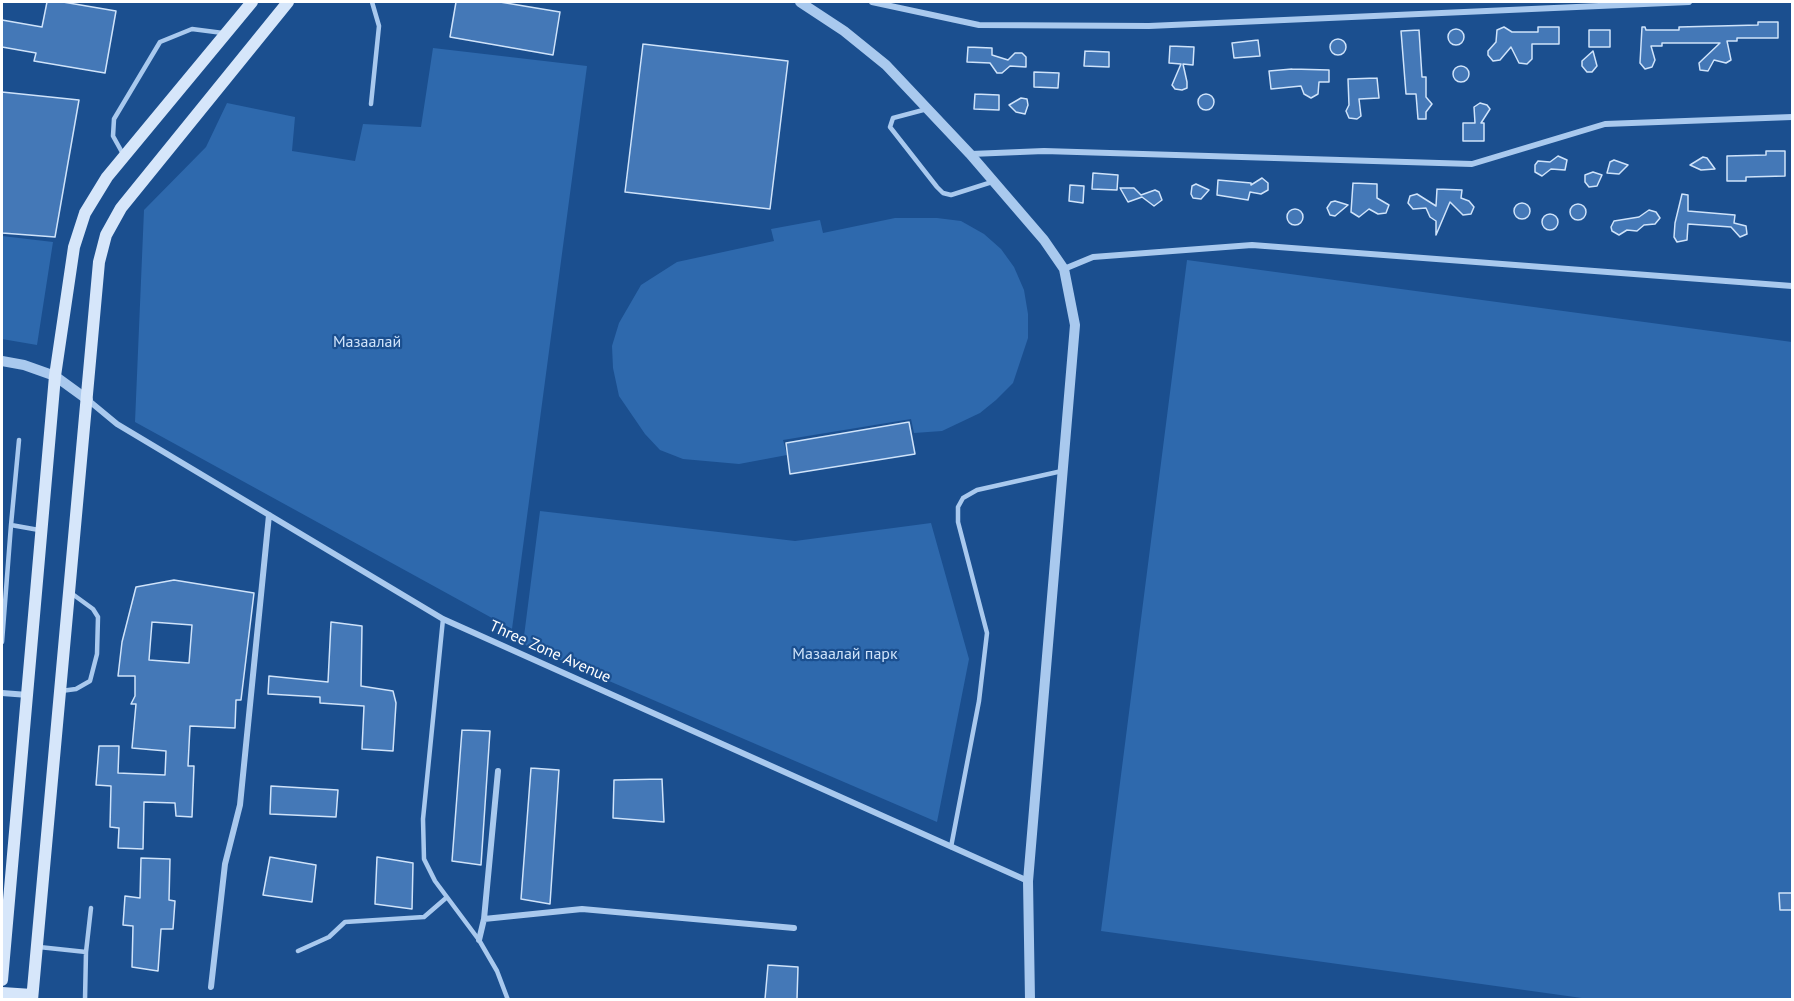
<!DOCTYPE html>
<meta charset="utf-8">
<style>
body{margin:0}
#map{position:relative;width:1794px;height:1001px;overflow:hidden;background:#1b4f8f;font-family:"PT Sans",sans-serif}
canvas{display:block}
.frame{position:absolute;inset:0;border:3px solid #fff;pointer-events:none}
</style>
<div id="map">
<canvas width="1794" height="1001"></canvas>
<div class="frame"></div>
</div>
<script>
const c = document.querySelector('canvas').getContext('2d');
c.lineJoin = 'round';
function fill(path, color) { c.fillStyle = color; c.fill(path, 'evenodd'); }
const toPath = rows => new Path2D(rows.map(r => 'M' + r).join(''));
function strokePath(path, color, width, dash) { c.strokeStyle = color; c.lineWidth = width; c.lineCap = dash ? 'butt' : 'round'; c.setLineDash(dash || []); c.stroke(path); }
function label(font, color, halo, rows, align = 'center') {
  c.font = font + ' "PT Sans",sans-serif'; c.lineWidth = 4.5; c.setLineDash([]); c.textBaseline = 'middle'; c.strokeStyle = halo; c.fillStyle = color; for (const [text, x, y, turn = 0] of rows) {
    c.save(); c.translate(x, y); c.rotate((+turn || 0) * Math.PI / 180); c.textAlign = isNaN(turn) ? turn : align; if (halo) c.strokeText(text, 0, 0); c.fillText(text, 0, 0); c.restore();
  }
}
const green = toPath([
 [433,48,587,66,512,629,135,422,144,210,206,147,227,103,295,117,292,151,355,161,363,124,421,127],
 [895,218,937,218,961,221,984,234,1001,249,1014,267,1024,290,1028,314,1028,338,1013,383,996,400,980,413,942,431,914,433,911,419,783,440,787,455,739,464,683,459,660,450,645,434,619,396,613,368,612,346,619,323,641,285,677,262,774,241,771,229,820,220,823,233],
 [2,236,53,242,37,345,2,339],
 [1187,260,1792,342,1792,999,1589,999,1101,931],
 [540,511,795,541,931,523,969,659,937,822,523,644]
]);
const building = toPath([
 [47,2,63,2,116,11,105,73,34,61,36,53,2,47,2,20,42,27,47,2],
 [456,2,500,2,560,12,553,55,450,37,456,2],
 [1758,22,1778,22,1778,38,1737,38,1737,41,1727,41,1731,60,1726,63,1714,60,1708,71,1700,70,1699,63,1720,43,1662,43,1662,46,1651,46,1655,60,1652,67,1645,69,1640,63,1642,27,1645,27,1646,30,1679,30,1679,27,1758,25,1758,22],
 [1504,27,1512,32,1538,32,1538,27,1559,27,1559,44,1532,44,1532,59,1527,64,1519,63,1511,47,1500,60,1493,61,1488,55,1488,51,1496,42,1497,30,1504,27],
 '1448 37a8 8 0 1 1 16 0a8 8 0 1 1-16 0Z',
 [1419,30,1422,77,1426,77,1426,97,1432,104,1426,112,1426,119,1418,119,1416,94,1406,94,1401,31,1419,30],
 [1589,30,1610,30,1610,47,1589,47,1589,30],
 '1330 47a8 8 0 1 1 16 0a8 8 0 1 1-16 0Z',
 [1258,40,1260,56,1234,58,1232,43,1258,40],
 [643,44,788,61,770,209,625,192,643,44],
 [1170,46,1194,47,1193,65,1183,64,1187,82,1187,88,1182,90,1175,89,1172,85,1181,64,1169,63,1170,46],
 [968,47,992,48,992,55,1008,60,1015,53,1022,53,1026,57,1026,67,1010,66,1002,73,997,73,990,63,967,62,968,47],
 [1085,51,1109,52,1109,67,1084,66,1085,51],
 [1593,51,1597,66,1592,72,1587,72,1582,66,1582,61,1593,51],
 '1453 74a8 8 0 1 1 16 0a8 8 0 1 1-16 0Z',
 [1292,69,1329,70,1329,82,1319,82,1318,94,1311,98,1304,94,1301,86,1271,89,1269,71,1292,69],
 [1034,72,1059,73,1058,88,1034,87,1034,72],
 [1377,78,1379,98,1359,99,1361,116,1357,119,1349,118,1346,111,1349,105,1348,79,1377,78],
 [2,92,79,100,55,237,2,233,2,92],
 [975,94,999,95,999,110,974,109,975,94],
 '1198 102a8 8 0 1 1 16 0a8 8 0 1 1-16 0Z',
 [1021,98,1027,99,1028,105,1025,114,1016,112,1009,105,1021,98],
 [1480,103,1487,105,1490,109,1481,123,1484,123,1484,141,1463,141,1463,123,1475,123,1474,107,1480,103],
 [1766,151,1785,151,1785,176,1746,177,1746,181,1727,181,1727,156,1766,155,1766,151],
 [1558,156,1567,160,1565,170,1551,169,1542,176,1535,172,1535,165,1538,161,1550,162,1558,156],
 [1703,157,1707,158,1715,169,1701,170,1690,165,1703,157],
 [1614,160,1628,165,1619,174,1607,173,1610,162,1614,160],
 [1593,172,1602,175,1597,186,1589,187,1585,182,1585,175,1593,172],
 [1093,173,1118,175,1117,190,1092,189,1093,173],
 [1262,178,1268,183,1268,190,1261,194,1250,192,1248,200,1217,195,1218,180,1251,183,1251,185,1262,178],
 [1353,183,1377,184,1377,198,1389,205,1386,213,1378,214,1369,209,1359,217,1351,212,1353,183],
 [1196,184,1209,190,1201,199,1193,198,1191,194,1192,186,1196,184],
 [1070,185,1084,186,1083,203,1069,201,1070,185],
 [1120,188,1134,188,1141,195,1155,190,1159,192,1162,200,1154,206,1142,197,1128,202,1120,188],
 [1437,189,1462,190,1461,198,1469,201,1474,207,1471,214,1463,215,1450,202,1436,235,1436,221,1430,217,1426,208,1413,209,1408,203,1410,196,1417,194,1436,206,1437,189],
 [1682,194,1688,195,1688,211,1735,215,1734,223,1746,226,1747,234,1740,237,1731,227,1688,224,1687,240,1677,242,1674,237,1675,223,1682,194],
 [1335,201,1348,205,1335,216,1330,215,1327,208,1331,202,1335,201],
 '1514 211a8 8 0 1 1 16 0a8 8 0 1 1-16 0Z',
 '1570 212a8 8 0 1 1 16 0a8 8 0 1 1-16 0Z',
 '1287 217a8 8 0 1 1 16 0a8 8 0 1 1-16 0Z',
 [1649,210,1656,212,1660,218,1655,224,1644,225,1637,231,1627,230,1619,235,1612,231,1611,227,1614,221,1639,217,1649,210],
 '1542 222a8 8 0 1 1 16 0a8 8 0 1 1-16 0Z',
 [909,422,915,454,790,474,786,443,909,422],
 [174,580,254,593,241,700,236,700,235,728,190,726,188,766,194,766,192,817,176,816,175,803,144,802,143,849,118,848,119,828,110,827,111,786,96,785,99,746,119,746,118,773,165,775,166,751,132,748,136,704,131,704,135,696,135,676,118,676,122,642,136,587,174,580],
 [152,622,192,625,189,663,149,660,152,622],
 [331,622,362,626,361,686,393,691,396,703,393,751,362,749,364,706,320,703,320,697,268,694,269,676,328,682,331,622],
 [462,730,490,731,481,865,452,861,462,730],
 [531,768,559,770,550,904,521,899,531,768],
 [662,779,664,822,613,818,614,780,662,779],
 [271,786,338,790,336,817,270,814,271,786],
 [270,857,316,865,312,902,263,895,270,857],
 [377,857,413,863,412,909,375,904,377,857],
 [141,858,170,859,169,900,175,901,173,929,161,929,158,971,132,967,133,926,123,925,125,896,140,898,141,858],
 [1779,893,1792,893,1792,910,1780,910,1779,893],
 [768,965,798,967,797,999,765,999,768,965]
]);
const service = toPath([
 [371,104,379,26,372,2],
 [927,109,893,118,890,127,937,187,943,193,951,195,992,182],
 [123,154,113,136,114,119,160,42,192,29,223,33],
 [19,440,11,525,39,530],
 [443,619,423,819,424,859,435,881,479,940,497,971,508,1000],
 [2,642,11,525],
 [61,691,76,689,90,681,97,654,98,617,93,609,71,593],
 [951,847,979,701,987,633,958,522,958,507,963,498,977,490,1062,471],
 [39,947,86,952,85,1000],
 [298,951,329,937,345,922,424,917,446,898],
 [86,952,91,908]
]);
const minor = toPath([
 [872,2,979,25,1149,26,1689,2],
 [971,154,1044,151,1472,164,1605,124,1792,117],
 [1064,269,1093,257,1252,245,1792,286],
 [88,400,117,424,443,619,1028,881],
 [2,693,28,695],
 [484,919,582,909,794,928],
 [479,940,484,919,498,771],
 [211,987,225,864,240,805,269,515]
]);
const tertiary = toPath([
 [800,2,844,31,886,65,970,154,1044,240,1064,269,1075,325,1028,881,1030,1000],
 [2,361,24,365,55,376,88,400]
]);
const secondary = toPath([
 [2,980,55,376,74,247,85,213,107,177,252,2],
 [2,993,32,995],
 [32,1000,99,262,106,235,121,208,288,2]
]);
const parkNames = [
 ["Мазаалай",367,342],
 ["Мазаалай парк",845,654]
];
const streetNames = [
 ["Three Zone Avenue",550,652,24]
];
fill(green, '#2e69ad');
fill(building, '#4478b7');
strokePath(building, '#cfe3fa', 1.5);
strokePath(service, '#a9c9ee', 4.5);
strokePath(minor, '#a9c9ee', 6);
strokePath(tertiary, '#a9c9ee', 10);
strokePath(secondary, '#d6e6fa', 12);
label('16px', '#cfe3fa', '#1b4f8f', parkNames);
label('16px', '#fff', '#1b4f8f', streetNames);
</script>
